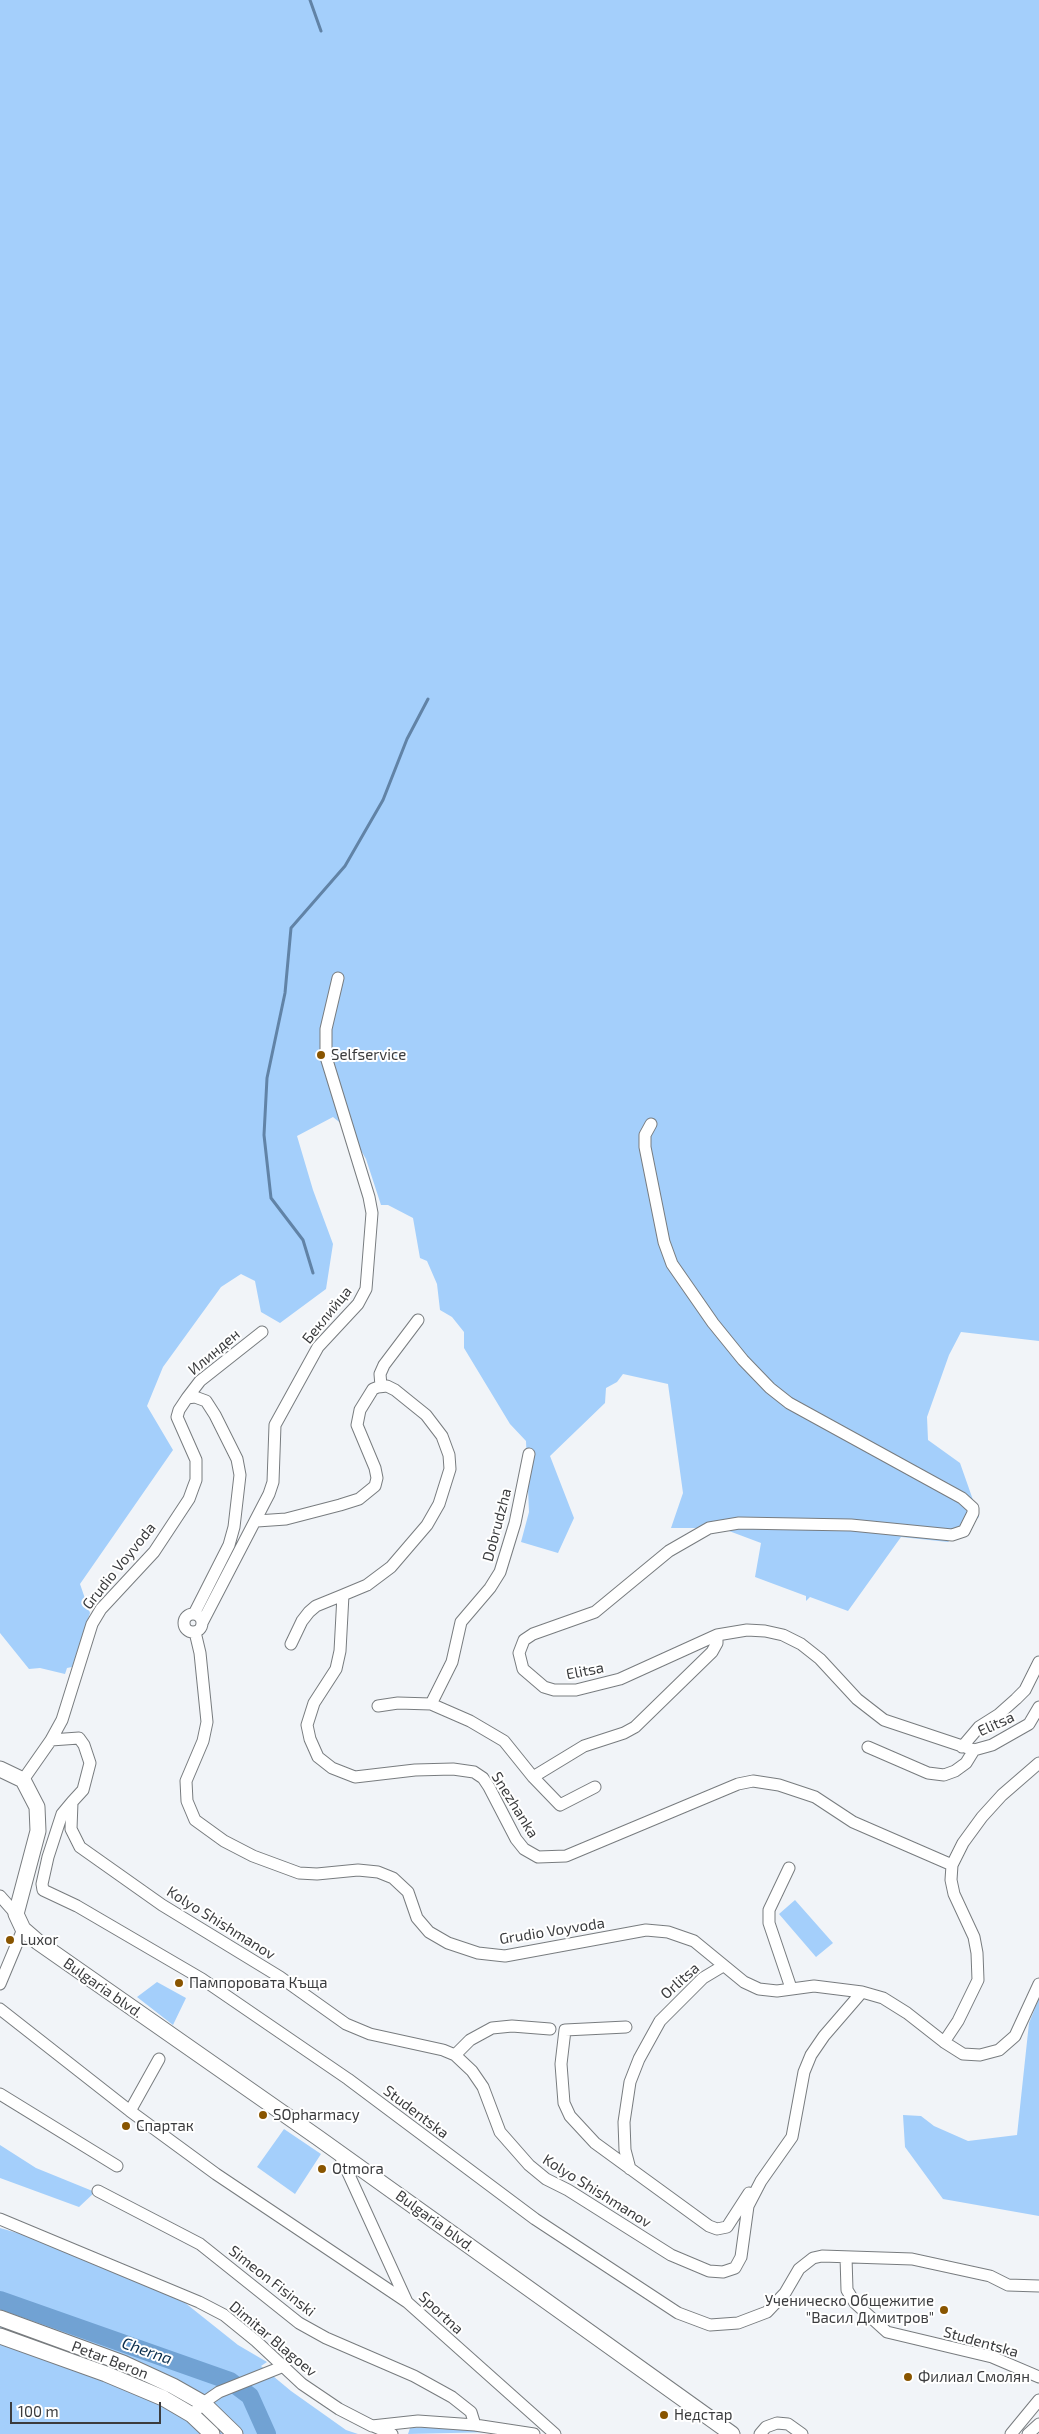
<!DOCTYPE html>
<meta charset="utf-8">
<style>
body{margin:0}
#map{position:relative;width:1039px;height:2434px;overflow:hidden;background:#f1f4f8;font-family:"Exo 2",sans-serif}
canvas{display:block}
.scale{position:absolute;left:10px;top:2402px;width:151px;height:22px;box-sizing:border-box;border:2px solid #3b3c3e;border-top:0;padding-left:6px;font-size:15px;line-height:18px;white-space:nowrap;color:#3b3c3e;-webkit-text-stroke:4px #fff;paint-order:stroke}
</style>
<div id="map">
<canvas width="1039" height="2434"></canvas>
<div class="scale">100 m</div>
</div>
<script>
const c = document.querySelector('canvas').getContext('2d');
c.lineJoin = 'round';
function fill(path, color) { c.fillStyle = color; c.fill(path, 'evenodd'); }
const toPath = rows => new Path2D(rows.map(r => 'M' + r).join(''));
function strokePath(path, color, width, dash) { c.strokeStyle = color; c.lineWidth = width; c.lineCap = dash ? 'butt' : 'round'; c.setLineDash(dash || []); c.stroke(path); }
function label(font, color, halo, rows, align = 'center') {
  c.font = font + ' "Exo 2",sans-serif'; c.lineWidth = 4; c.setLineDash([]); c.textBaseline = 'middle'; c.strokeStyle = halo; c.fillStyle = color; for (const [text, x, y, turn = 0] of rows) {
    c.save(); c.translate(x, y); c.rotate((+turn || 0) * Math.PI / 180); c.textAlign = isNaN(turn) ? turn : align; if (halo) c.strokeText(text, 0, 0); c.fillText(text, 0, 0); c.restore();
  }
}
const green = toPath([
 [0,0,1039,0,1039,1341,961,1332,949,1355,927,1417,928,1440,960,1463,979,1517,948,1542,901,1537,848,1611,810,1597,806,1601,806,1596,755,1577,761,1543,721,1528,671,1528,683,1493,668,1384,623,1374,617,1382,606,1388,605,1403,550,1456,574,1518,558,1553,521,1542,529,1512,526,1441,510,1424,464,1348,464,1332,452,1317,440,1310,437,1284,427,1261,420,1258,413,1218,388,1205,381,1205,366,1159,349,1130,333,1117,297,1136,313,1190,333,1244,326,1289,280,1323,261,1312,255,1281,241,1274,221,1287,163,1367,147,1406,173,1450,80,1584,90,1613,72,1667,67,1668,65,1674,40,1668,29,1669,0,1633],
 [795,1900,833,1943,816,1957,779,1914],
 [157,1982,186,1998,173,2025,137,1997],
 [1039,1998,1039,2216,943,2199,905,2147,903,2115,921,2116,934,2126,968,2141,1017,2135,1029,2023],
 [284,2129,321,2154,295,2194,257,2167],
 [0,2145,36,2168,95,2192,79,2207,0,2178],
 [0,2228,21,2234,184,2302,238,2345,267,2362,261,2366,291,2391,346,2430,358,2434,0,2434],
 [427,2427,457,2428,494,2432,408,2434,410,2428]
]);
const stream = toPath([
 [310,0,321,31],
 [313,1273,303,1240,271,1198,264,1135,267,1078,285,993,291,928,345,866,383,800,407,739,428,699]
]);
const river = toPath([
 [0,2300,230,2381,250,2396,267,2434]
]);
const street = toPath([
 [651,1124,645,1135,645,1147,664,1242,672,1264,713,1323,743,1360,770,1388,789,1403,962,1498,973,1508,973,1513,964,1531,952,1535,851,1525,739,1523,709,1528,669,1551,595,1612,533,1634,524,1640,519,1653,523,1669,544,1687,554,1690,576,1690,620,1679,717,1635,747,1630,765,1631,783,1635,801,1644,820,1659,857,1699,884,1720,974,1750,992,1745,1029,1724,1039,1707],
 [381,1386,380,1374,384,1365,418,1320],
 [187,1398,200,1381,262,1332],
 [257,1521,286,1519,340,1505,359,1499,375,1486,377,1478,375,1468,357,1425,360,1410,373,1389,378,1387,387,1386,395,1390,426,1415,442,1436,449,1455,450,1469,439,1504,427,1525,391,1567,367,1585,343,1595,340,1651,336,1669,314,1703,307,1725,310,1739,318,1757,332,1768,355,1777,415,1770,453,1769,474,1772,483,1778,489,1787,516,1839,524,1849,538,1857,566,1856,738,1784,753,1781,779,1785,815,1797,853,1822,952,1865],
 '184 1623a9 9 0 1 1 18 0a9 9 0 1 1-18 0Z',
 [202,1623,269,1494,273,1482,275,1425,318,1347,358,1304,366,1289,372,1213,369,1197,326,1057,326,1029,338,978],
 [195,1632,200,1653,207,1722,203,1741,186,1781,187,1801,195,1820,224,1841,253,1856,299,1873,317,1874,358,1870,378,1872,393,1878,408,1892,417,1918,429,1932,448,1943,478,1953,505,1956,646,1930,668,1932,694,1941,744,1982,759,1989,777,1991,814,1986,862,1992,883,1998,907,2013,944,2042,963,2054,980,2055,999,2050,1015,2036,1039,1984],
 [291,1644,302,1621,309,1612,316,1606,343,1595],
 [431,1704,452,1662,461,1622,490,1588,500,1572,515,1523,529,1454],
 [378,1706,398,1703,431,1704,470,1721,504,1741,533,1777,560,1805,595,1787],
 [51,1740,62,1720,92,1624,101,1609,154,1552,189,1499,193,1488,196,1480,196,1460,177,1417,179,1410,187,1398,195,1397,206,1401,215,1415,237,1459,240,1475,234,1527,229,1545,194,1614],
 [868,1747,928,1773,944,1775,955,1771,966,1763,974,1750],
 [962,1747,979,1727,998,1715,1016,1699,1025,1690,1039,1662],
 [533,1777,584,1746,624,1733,635,1727,712,1652,717,1643,717,1635],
 [23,1780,51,1740,79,1738,84,1745,90,1763,83,1790,72,1802,71,1829,80,1847,162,1905,280,1977,346,2024,370,2034,443,2050,455,2055,472,2071,483,2087,500,2132,529,2165,546,2179,568,2190,671,2255,709,2271,723,2272,735,2268,741,2257,748,2206,761,2181,792,2137,804,2072,811,2055,824,2036,862,1992],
 [72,1802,62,1814,48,1857,42,1884,43,1890,77,1906,202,1979,348,2079,535,2219,678,2313,710,2325,738,2323,767,2312,785,2293,799,2269,813,2258,822,2256,912,2259,990,2276,1008,2285,1039,2286],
 [789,1868,769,1910,769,1923,791,1988],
 [0,1896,16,1914],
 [0,1984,23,1929],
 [0,2009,130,2111,216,2174,407,2302],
 [626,2027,565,2030,561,2064,564,2103,570,2116,595,2143,709,2226,717,2229,727,2227,749,2193],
 [944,2042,958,2021,978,1980,977,1953,974,1937,954,1894,951,1880,952,1865,963,1843,982,1817,1002,1795,1039,1763],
 [455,2055,470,2040,492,2028,512,2026,550,2029],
 [0,2094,117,2166],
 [130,2111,159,2059],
 [339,2153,407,2302,555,2434],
 [630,2169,625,2150,624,2122,630,2082,639,2059,660,2021,703,1978,723,1966],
 [98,2191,200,2244,299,2323,326,2338,414,2376,452,2397,471,2412,475,2425],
 [0,2219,199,2302,224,2315,256,2341,302,2384,339,2409,372,2426,418,2421,475,2425,534,2434],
 [846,2257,847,2290,855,2303,887,2332,992,2357,1039,2377],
 [192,2415,203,2403,219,2392,284,2366],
 [373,2426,392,2434],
 [760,2434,766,2427,777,2423,788,2424,802,2434],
 [1011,2434,1039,2400],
 [1028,2434,1039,2424]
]);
const secondary = toPath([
 [0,1769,23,1780,37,1807,38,1831,16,1914,23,1929,38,1942,317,2137,732,2434],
 [0,2318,123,2363,173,2386,203,2403,235,2434],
 [0,2336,106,2374,163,2398,192,2415,212,2434]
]);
const markers = [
 [321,1055,5,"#895500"],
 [10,1940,5,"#895500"],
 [179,1983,5,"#895500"],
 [263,2115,5,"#895500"],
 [126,2126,5,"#895500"],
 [322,2169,5,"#895500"],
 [944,2310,5,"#895500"],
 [908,2377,5,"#895500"],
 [664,2415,5,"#895500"]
];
const poiNames = [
 ["Selfservice",331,1055],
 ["Luxor",20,1940],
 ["Пампоровата Къща",189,1983],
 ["SOpharmacy",273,2115],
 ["Спартак",136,2126],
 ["Otmora",332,2169],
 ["Ученическо Общежитие",934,2301,"right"],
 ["\"Васил Димитров\"",934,2318,"right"],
 ["Филиал Смолян",918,2377],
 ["Недстар",674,2415]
];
const streetNames = [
 ["Беклийца",327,1315,-51],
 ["Илинден",214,1352,-40],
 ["Dobrudzha",497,1525,-75],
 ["Grudio Voyvoda",119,1566,-51],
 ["Elitsa",585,1671,-11],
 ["Elitsa",996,1724,-25],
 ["Snezhanka",515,1805,58],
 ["Kolyo Shishmanov",221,1923,32],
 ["Grudio Voyvoda",552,1931,-9],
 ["Orlitsa",680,1981,-42],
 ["Bulgaria blvd.",103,1988,35],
 ["Studentska",416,2112,37],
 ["Kolyo Shishmanov",597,2191,32],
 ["Bulgaria blvd.",435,2221,36],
 ["Simeon Fisinski",272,2281,38],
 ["Sportna",441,2313,43],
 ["Dimitar Blagoev",273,2339,40],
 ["Studentska",981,2342,16],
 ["Petar Beron",110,2360,21]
];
const waterNames = [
 ["Cherna",147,2351,19]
];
fill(green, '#a4cffb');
strokePath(stream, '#6183a6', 3);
strokePath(river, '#71a2d3', 18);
strokePath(street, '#787c7f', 13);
strokePath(secondary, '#787c7f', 17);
strokePath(street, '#fff', 11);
strokePath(secondary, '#fff', 15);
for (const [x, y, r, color] of markers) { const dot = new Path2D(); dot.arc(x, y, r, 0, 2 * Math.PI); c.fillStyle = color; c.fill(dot); strokePath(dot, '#fff', 2); }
label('15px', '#3b3c3e', '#fff', poiNames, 'left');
label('15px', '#3b3c3e', '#fff', streetNames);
label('italic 16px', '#072c4c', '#fff', waterNames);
</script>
